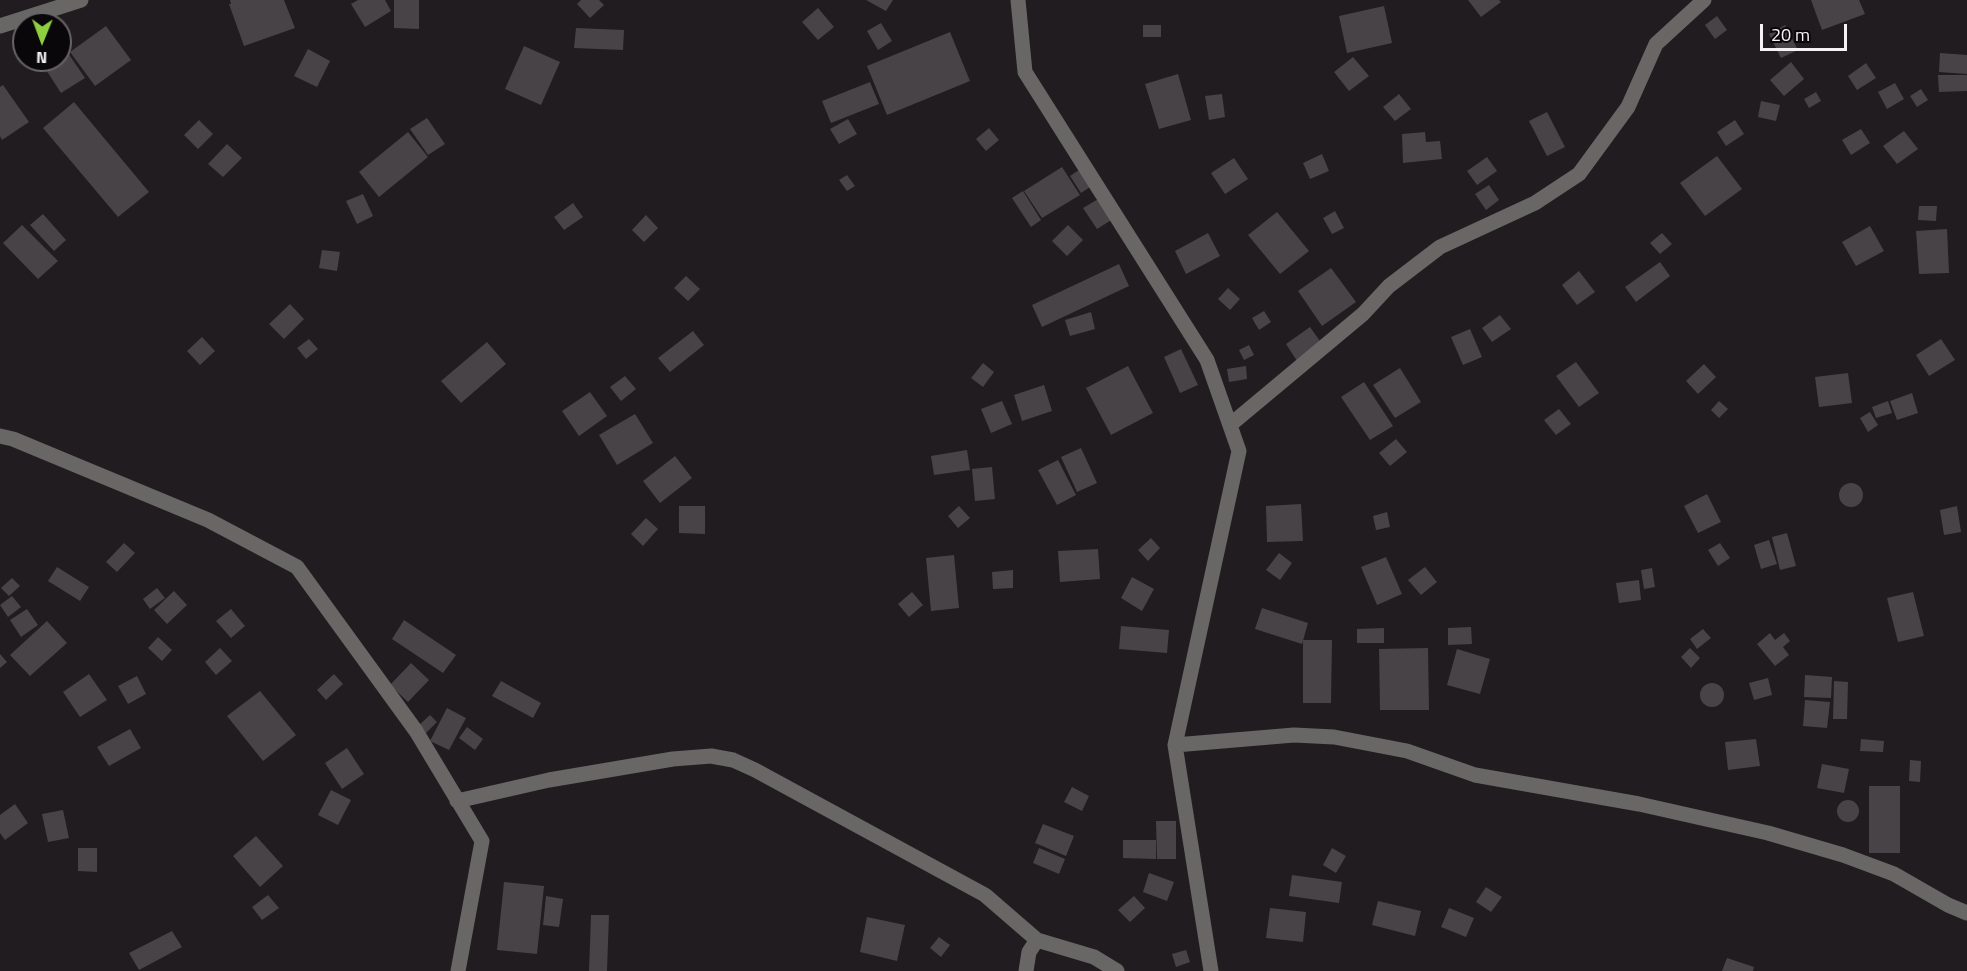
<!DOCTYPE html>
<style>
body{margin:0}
#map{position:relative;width:1967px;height:971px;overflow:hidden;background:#201c20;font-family:"Titillium Web",sans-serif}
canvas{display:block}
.north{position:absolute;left:12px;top:12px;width:60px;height:60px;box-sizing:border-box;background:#090709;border:2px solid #686568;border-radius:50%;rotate:181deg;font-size:16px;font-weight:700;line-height:24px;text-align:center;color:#f6f3f6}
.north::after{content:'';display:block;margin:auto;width:21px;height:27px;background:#8fcd41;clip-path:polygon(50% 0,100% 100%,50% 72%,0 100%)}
.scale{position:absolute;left:1760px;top:24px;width:87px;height:27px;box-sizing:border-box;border:3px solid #f6f3f6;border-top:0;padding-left:8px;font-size:18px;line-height:21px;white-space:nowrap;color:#f6f3f6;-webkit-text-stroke:4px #090709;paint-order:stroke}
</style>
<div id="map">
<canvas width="1967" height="971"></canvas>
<div class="north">N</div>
<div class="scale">20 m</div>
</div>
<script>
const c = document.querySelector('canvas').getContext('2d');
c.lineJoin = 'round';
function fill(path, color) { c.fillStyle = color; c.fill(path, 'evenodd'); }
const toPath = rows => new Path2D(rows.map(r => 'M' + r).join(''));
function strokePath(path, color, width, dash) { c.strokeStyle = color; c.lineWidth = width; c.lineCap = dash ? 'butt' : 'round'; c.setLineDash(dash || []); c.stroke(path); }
const building = toPath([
 [230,0,284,0,295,28,244,46,229,4,231,4],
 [358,0,385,0,391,11,365,27,351,4],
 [394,0,419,0,419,29,394,28],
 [581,0,599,0,604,5,590,18,577,4],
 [866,0,893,0,886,11],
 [1468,0,1499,0,1501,2,1481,17],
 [1811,0,1859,0,1865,14,1822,30],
 [1384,6,1392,43,1347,53,1339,16],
 [818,8,834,27,818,40,802,22],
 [1717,16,1727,30,1715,39,1705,25],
 [881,23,892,41,878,50,867,31],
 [1143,25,1161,25,1161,37,1143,37],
 [1785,25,1798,50,1781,58,1769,34],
 [106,26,131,60,95,86,70,52],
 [576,28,624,30,623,50,574,48],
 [950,32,970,81,887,115,867,66],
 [524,46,560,62,541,105,505,89],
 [64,47,85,78,61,93,41,62,45,60,60,60,60,50],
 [308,49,330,61,317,87,294,76],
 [1940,53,1967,55,1967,74,1939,72],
 [1353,57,1369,76,1349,91,1334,72],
 [1791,62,1804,79,1784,96,1770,80],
 [1866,63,1876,78,1857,90,1848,76],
 [1178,74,1191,120,1159,129,1145,84],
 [1938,75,1967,75,1967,91,1939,92],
 [870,82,879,104,831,123,822,101],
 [1895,83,1904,99,1887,109,1878,92],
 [3,85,29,122,2,140,0,136,0,87],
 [1921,89,1928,100,1917,107,1910,96],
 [1816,92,1821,101,1809,108,1804,99],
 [1222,94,1225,117,1209,120,1205,96],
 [1399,94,1411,109,1395,121,1383,107],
 [1761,101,1780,105,1776,121,1758,117],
 [74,102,149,192,118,217,43,128],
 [1547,112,1565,147,1547,156,1529,121],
 [427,118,445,144,428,155,410,129],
 [848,119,857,134,839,144,830,129],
 [199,120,213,134,198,149,184,135],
 [1735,120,1744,134,1726,146,1717,132],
 [989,128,999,140,986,151,976,139],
 [1861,129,1870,143,1851,155,1842,140],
 [1904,131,1918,149,1897,164,1883,146],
 [408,132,428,157,379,197,359,172],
 [1425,132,1426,142,1440,141,1442,159,1403,163,1402,134],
 [227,144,242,158,223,177,208,164],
 [1322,154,1329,171,1310,179,1303,163],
 [1717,156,1742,189,1705,216,1680,183],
 [1487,157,1497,171,1477,185,1467,171],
 [1234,158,1248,179,1225,194,1211,173],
 [1062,167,1080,195,1042,218,1024,191],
 [1079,170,1090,187,1081,193,1070,176],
 [847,175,855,186,847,191,839,180],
 [1489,185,1499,200,1486,210,1475,194],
 [1023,191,1041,220,1031,227,1012,198],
 [363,194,373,216,357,224,346,201],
 [1100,198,1113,219,1097,229,1083,208],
 [573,203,583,217,564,230,554,217],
 [1919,206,1937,206,1936,221,1918,220],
 [1335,211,1344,228,1332,234,1323,218],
 [1277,212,1309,251,1280,274,1248,235],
 [43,214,66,240,54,251,30,225],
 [646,215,658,228,644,242,632,230],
 [22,225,58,261,38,279,3,243],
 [1068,225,1083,240,1067,256,1052,241],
 [1870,226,1884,251,1856,266,1842,242],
 [1947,229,1949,273,1919,274,1916,231],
 [1208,233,1220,256,1186,274,1175,251],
 [1662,233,1672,244,1660,254,1650,243],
 [322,250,340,252,337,271,319,268],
 [1660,262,1670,276,1636,302,1625,287],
 [1119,264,1129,286,1042,327,1032,305],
 [1331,268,1356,302,1322,326,1298,291],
 [1579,271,1595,292,1577,305,1562,285],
 [686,276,700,289,688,301,674,288],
 [1228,288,1240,299,1230,310,1218,299],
 [290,304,304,319,284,339,269,324],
 [1264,311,1271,322,1259,330,1252,318],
 [1091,312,1095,329,1070,336,1065,320],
 [1500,315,1511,329,1492,342,1482,328],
 [1310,327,1322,344,1297,361,1286,344],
 [1470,329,1482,357,1463,365,1451,337],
 [693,331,704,345,670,372,658,358],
 [202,337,215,351,200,365,187,351],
 [309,339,318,349,306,359,297,348],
 [1941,339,1955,360,1929,376,1916,355],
 [487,342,506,364,461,403,441,381],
 [1249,345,1254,355,1244,360,1239,350],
 [1181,349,1198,385,1180,393,1164,357],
 [1576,362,1599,393,1579,407,1556,376],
 [983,363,994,372,983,387,971,378],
 [1704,364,1716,377,1698,394,1686,381],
 [1128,366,1153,413,1111,435,1086,388],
 [1246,366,1247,379,1229,382,1227,369],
 [1400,368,1421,402,1395,418,1373,385],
 [1848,373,1852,403,1819,407,1815,377],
 [625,376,636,389,621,401,610,387],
 [1364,382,1393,426,1370,440,1341,397],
 [1044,385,1052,411,1022,421,1014,395],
 [590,392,607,416,579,436,562,411],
 [1912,393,1918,413,1897,420,1890,401],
 [1002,401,1012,424,991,433,981,409],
 [1719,401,1728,409,1719,418,1711,410],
 [1888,401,1892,413,1876,418,1872,407],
 [1559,409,1571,424,1556,435,1544,420],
 [1870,412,1878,425,1868,432,1860,418],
 [635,414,653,443,617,465,599,435],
 [1396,439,1407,452,1390,466,1379,453],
 [1081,448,1097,483,1077,492,1061,457],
 [967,450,970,470,934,475,931,456],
 [675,456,692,478,660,503,643,481],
 [1058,460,1076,495,1057,505,1038,470],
 [992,467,995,499,975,501,972,469],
 '1839 495a12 12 0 1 1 24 0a12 12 0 1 1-24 0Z',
 [1707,494,1721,522,1698,533,1684,506],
 [1301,504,1303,541,1267,542,1266,506],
 [679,506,705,506,705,534,679,533],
 [959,506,970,518,958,528,948,516],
 [1957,506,1961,532,1944,535,1940,510],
 [1387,512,1390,527,1376,530,1373,516],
 [646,518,658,529,643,546,631,534],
 [1787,533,1796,566,1780,570,1772,537],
 [1151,538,1160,548,1148,561,1138,550],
 [1769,540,1777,564,1761,569,1754,545],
 [124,543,135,553,117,572,106,562],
 [1720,543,1730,558,1718,566,1708,550],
 [1098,549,1100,579,1060,582,1058,551],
 [1279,553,1292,563,1280,580,1266,570],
 [954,555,959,608,931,611,926,558],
 [1386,557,1402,594,1377,605,1361,567],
 [57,567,89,587,80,601,48,581],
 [1425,567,1437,582,1421,595,1408,580],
 [1652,568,1655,587,1644,589,1641,570],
 [1013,570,1013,588,993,589,992,572],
 [1132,577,1154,589,1142,611,1121,598],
 [12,578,20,586,9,596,1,588],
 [1639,580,1641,600,1619,603,1616,583],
 [157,588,165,598,150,609,143,599],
 [174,591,187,605,167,624,154,610],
 [912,592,923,605,909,617,898,604],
 [1913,592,1924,636,1898,642,1887,598],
 [12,596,21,607,8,617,0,605],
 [1262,608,1308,623,1302,644,1255,629],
 [27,609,38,625,21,637,10,620],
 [231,609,245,626,231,638,216,621],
 [404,620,456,655,443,673,392,639],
 [47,621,67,643,30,676,10,655],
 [1121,626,1169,630,1167,653,1119,649],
 [1471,627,1472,644,1448,645,1448,628],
 [1384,628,1384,643,1357,643,1357,629],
 [1703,629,1711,638,1697,649,1690,639],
 [1770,633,1775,640,1784,633,1790,641,1783,647,1789,655,1775,666,1757,644],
 [158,637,172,650,162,661,148,648],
 [1303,640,1332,640,1331,703,1303,703],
 [220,648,232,661,216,675,205,662],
 [1428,648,1429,710,1380,710,1379,649],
 [1690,648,1700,658,1691,668,1681,657],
 [1457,649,1490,659,1480,694,1447,685],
 [0,654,7,662,0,668],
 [411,663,429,680,408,702,390,685],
 [89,674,107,700,80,717,63,692],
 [334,674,343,684,326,700,317,690],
 [1805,675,1832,677,1831,698,1804,697],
 [137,676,146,694,128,704,118,686],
 [1768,678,1772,695,1754,700,1749,683],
 [501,681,541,703,533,718,492,696],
 [1834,681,1848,682,1847,719,1833,719],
 '1700 695a12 12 0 1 1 24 0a12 12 0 1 1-24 0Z',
 [260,691,296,735,263,761,227,716],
 [1805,700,1830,702,1827,728,1803,726],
 [447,708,466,718,449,750,430,741],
 [430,715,437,722,426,733,418,726],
 [467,727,483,739,475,750,459,738],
 [130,729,141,748,109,766,97,747],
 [1756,739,1760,766,1728,770,1725,742],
 [1861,739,1884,741,1883,752,1860,751],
 [347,748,364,774,342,789,325,763],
 [1910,760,1921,761,1920,782,1909,781],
 [1822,764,1849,769,1844,793,1817,788],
 [1869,786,1900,786,1900,853,1869,853],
 [1072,787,1089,796,1082,811,1064,802],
 [331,790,351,800,338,825,318,815],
 '1837 811a11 11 0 1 1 22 0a11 11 0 1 1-22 0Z',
 [15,804,28,823,5,840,0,833,0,815],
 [63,810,69,838,48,842,42,814],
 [1156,821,1176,821,1176,859,1157,859],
 [1043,824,1074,836,1066,856,1035,843],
 [256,836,283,866,260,887,233,856],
 [1123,840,1156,840,1156,859,1123,858],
 [78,848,97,848,97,872,78,871],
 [1039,848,1065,859,1059,874,1033,863],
 [1332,848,1346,856,1336,873,1323,865],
 [1149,873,1174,882,1167,901,1143,892],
 [1292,875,1342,882,1339,903,1289,896],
 [504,882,544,886,537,954,497,950],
 [1486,887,1502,897,1491,912,1476,902],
 [268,895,279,908,262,920,252,907],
 [546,896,563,899,559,927,543,925],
 [1134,896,1145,908,1130,922,1118,910],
 [1378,901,1421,911,1415,936,1372,925],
 [1270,908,1306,912,1303,942,1266,938],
 [1449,908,1474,918,1466,937,1441,927],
 [591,915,609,915,607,971,589,971],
 [867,917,905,925,897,961,860,952],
 [172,931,182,947,139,970,129,953],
 [939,937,950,945,941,957,930,948],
 [1186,950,1190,962,1176,967,1172,954],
 [1727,958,1754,967,1753,971,1722,971]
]);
const street = toPath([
 [1018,0,1025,72,1207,360,1239,451,1175,745,1211,971],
 [0,26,81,0],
 [1230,425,1363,314,1389,286,1440,247,1535,203,1579,174,1628,107,1656,44,1704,0],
 [0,436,13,439,208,520,297,567,416,731,482,841,458,971],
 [1175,745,1294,735,1334,737,1407,751,1475,775,1639,804,1768,833,1843,855,1894,874,1948,905,1967,913],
 [457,801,549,780,673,759,711,756,733,760,755,770,985,895,1037,940],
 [1026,971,1029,952,1037,940,1094,957,1117,971]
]);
fill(building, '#484347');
strokePath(street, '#696666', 15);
</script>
